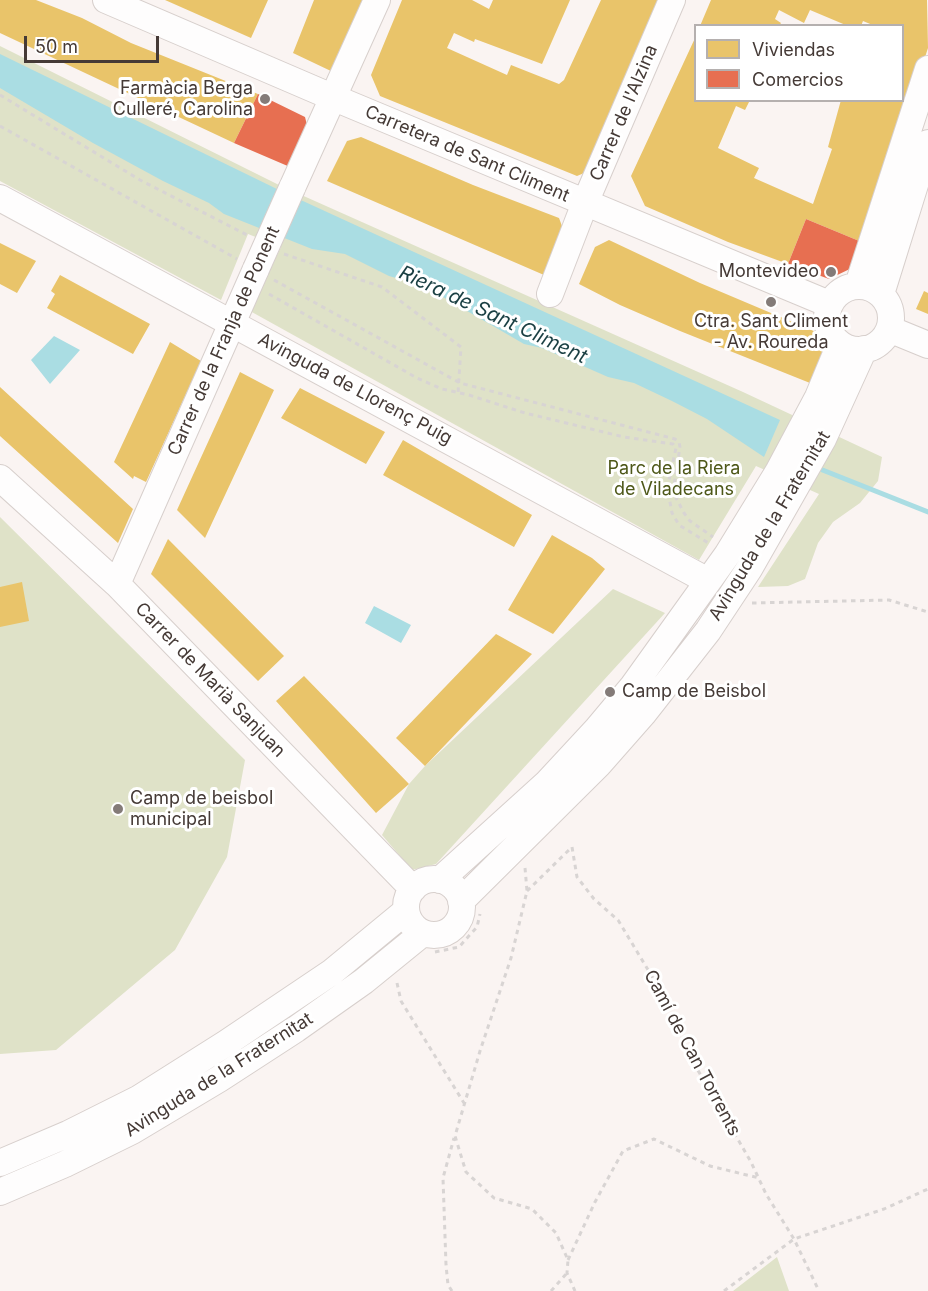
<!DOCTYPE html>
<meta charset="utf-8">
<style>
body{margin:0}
#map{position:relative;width:928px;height:1291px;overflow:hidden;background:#faf4f2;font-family:Inter,sans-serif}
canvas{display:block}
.legend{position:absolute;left:694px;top:24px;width:210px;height:78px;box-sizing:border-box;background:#fff;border:2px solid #b5b0af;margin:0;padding:8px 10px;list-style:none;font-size:18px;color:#453a36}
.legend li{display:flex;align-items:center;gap:12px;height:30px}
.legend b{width:30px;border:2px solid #b5b0af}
.scale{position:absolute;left:24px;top:36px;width:135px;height:27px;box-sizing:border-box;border:3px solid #453a36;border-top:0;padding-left:8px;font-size:18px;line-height:21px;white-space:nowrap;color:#453a36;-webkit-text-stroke:4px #fff;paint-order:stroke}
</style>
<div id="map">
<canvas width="928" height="1291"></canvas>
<ul class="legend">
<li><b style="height:16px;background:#e9c46a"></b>Viviendas</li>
<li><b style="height:16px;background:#e76f51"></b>Comercios</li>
</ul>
<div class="scale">50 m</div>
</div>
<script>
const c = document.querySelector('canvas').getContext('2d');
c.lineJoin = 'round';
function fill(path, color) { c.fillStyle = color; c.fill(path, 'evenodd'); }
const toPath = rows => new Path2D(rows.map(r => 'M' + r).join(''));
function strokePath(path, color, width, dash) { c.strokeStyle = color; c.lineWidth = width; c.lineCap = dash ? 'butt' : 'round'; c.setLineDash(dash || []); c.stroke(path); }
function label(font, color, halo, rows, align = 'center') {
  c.font = font + ' Inter,sans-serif'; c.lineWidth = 6; c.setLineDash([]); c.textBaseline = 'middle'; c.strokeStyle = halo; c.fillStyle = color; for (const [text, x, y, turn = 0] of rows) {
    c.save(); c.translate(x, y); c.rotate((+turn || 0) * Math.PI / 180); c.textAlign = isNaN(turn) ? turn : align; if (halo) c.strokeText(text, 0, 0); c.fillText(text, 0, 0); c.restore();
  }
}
const green = toPath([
 [0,46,279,185,743,392,882,457,878,481,860,503,833,522,818,543,805,579,788,586,758,587,819,494,756,466,699,560,250,311,281,247,248,234,221,300,0,181],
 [0,517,245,760,227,857,175,950,56,1050,0,1054],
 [613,589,665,613,436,864,412,870,382,835,409,784,425,766],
 [777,1257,789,1291,733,1291]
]);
const water = toPath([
 [0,54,279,190,780,420,764,457,707,419,672,401,634,383,608,377,542,348,524,344,424,286,389,276,345,254,312,249,224,214,209,203,163,181,93,143,0,88],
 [54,336,80,350,50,384,31,360],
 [374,606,411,625,401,643,365,623]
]);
const homes = toPath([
 [0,0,36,0,82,18,131,43,258,94,234,143,0,33],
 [165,0,268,0,251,38],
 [314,0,364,0,333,72,293,53],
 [402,0,472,0,489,9,493,0,570,0,542,64,475,39,474,42,454,33,447,48,507,75,511,65,559,84,564,80,601,0,666,0,596,168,577,176,380,96,371,75],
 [711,0,927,0,928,48,864,243,806,219,788,264,728,242,645,206,631,176,696,36,696,100,750,100,745,110,736,106,718,148,759,168,754,178,813,204,832,149,828,147,841,100,903,100,903,26,875,26,863,21,861,26,848,26,810,10,804,23,779,10,775,19,781,23,779,26,700,26],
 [361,137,473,185,559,218,566,237,544,275,327,181,347,141],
 [609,240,700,283,816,332,828,356,815,385,680,331,620,305,579,284,595,247],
 [0,243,36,261,17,293,0,284],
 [60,275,150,324,133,354,47,308,55,294,51,291],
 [924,291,928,293,928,314,916,309],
 [170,342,201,361,146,482,134,476,133,479,114,462],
 [240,372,274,390,205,538,177,510],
 [0,387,133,509,118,543,0,436],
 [300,388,385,432,366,464,281,418],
 [403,440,532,515,514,547,383,475],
 [552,535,592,558,605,569,553,634,508,610],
 [168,539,284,656,258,681,151,574],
 [22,582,29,621,0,627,0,587],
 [496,634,532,654,425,766,396,738],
 [304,676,409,784,376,813,276,701]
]);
const shops = toPath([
 [258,94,305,117,308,129,290,167,234,143],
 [806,219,864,243,856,266,829,279,788,264]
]);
const stream = toPath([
 [815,467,928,512]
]);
const path = toPath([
 [0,95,140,180,249,236],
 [0,126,237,259],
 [284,254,382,287,461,347,458,393],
 [274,280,460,383,675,439,679,442,680,447,673,492,684,513,690,521,713,537],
 [269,294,417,378,442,389,469,395,525,413,624,437,673,444,676,448,669,480,669,497,672,513,679,525,710,544],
 [752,603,889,600,928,612],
 [525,868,527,891,511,958,480,1051,455,1136,466,1172,494,1198,532,1209,556,1233,568,1260,567,1273,575,1291],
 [527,891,572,847,577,877,594,899,618,920,677,1018,696,1067,751,1162,766,1194,794,1239,819,1291],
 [435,952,459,947,477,927,480,914],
 [397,983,401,1001,464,1103],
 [568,1260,595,1202,623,1151,654,1139,710,1166,759,1178],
 [452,1291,448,1285,446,1265,443,1178,454,1138],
 [551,1291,567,1273],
 [724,1291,794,1239,884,1209,928,1189]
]);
const minor = toPath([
 [106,0,332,97,829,304],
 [292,188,377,0],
 [0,198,708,581],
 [858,285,928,69],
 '827 318a32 32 0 1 1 64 0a32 32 0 1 1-64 0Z',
 [550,294,585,203,672,0],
 [881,294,928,143],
 [889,329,928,345],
 [0,478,117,584,413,889],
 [117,584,256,269],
 '406 907a28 28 0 1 1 56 0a28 28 0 1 1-56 0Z',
 [440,880,546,784,597,729,633,686,727,555,778,472,818,397,840,344],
 [461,901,599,764,643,714,708,631,749,569,823,439,864,349],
 [0,1163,68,1134,138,1099,225,1044,332,972,406,911],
 [0,1192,65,1164,132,1131,219,1079,296,1029,364,981,423,933]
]);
const minorBridge = toPath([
 [256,269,292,188]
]);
const markers = [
 [265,99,6,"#847b78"],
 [831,272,6,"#847b78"],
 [771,302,6,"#847b78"],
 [610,692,6,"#847b78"],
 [118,809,6,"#847b78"]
];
const poiNames = [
 ["Farmàcia Berga",253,89],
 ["Culleré, Carolina",253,110],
 ["Montevideo",819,272],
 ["Ctra. Sant Climent",771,322,"center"],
 ["- Av. Roureda",771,343,"center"],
 ["Camp de Beisbol",622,692,"left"],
 ["Camp de beisbol",130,799,"left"],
 ["municipal",130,820,"left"]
];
const streetNames = [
 ["Carrer de l'Alzina",624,113,-67],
 ["Carretera de Sant Climent",467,154,23],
 ["Carrer de la Franja de Ponent",224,341,-66],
 ["Avinguda de Llorenç Puig",355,389,28],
 ["Avinguda de la Fraternitat",770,526,-59],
 ["Carrer de Marià Sanjuan",210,680,46],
 ["Camí de Can Torrents",692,1053,62],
 ["Avinguda de la Fraternitat",219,1075,-32]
];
const parkNames = [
 ["Parc de la Riera",674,469],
 ["de Viladecans",674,490]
];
const waterNames = [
 ["Riera de Sant Climent",493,315,25]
];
fill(green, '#dfe2c8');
fill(water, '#aadde3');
fill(homes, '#e9c46a');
fill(shops, '#e76f51');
strokePath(stream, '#aadde3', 5);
strokePath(minor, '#d7cfcc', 28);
strokePath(path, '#d8d4d3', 3, [4.5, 4.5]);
strokePath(minor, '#fefdfd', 26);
strokePath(minorBridge, '#d7cfcc', 28, []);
strokePath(minorBridge, '#fefdfd', 26);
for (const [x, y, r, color] of markers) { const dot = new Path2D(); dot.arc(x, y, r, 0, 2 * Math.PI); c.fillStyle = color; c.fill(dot); strokePath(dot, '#fff', 2); }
label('18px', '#453a36', '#fff', poiNames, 'right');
label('18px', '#453a36', '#fff', streetNames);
label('18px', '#4e5819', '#fff', parkNames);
label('italic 20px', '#1a3f43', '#fff', waterNames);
</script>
